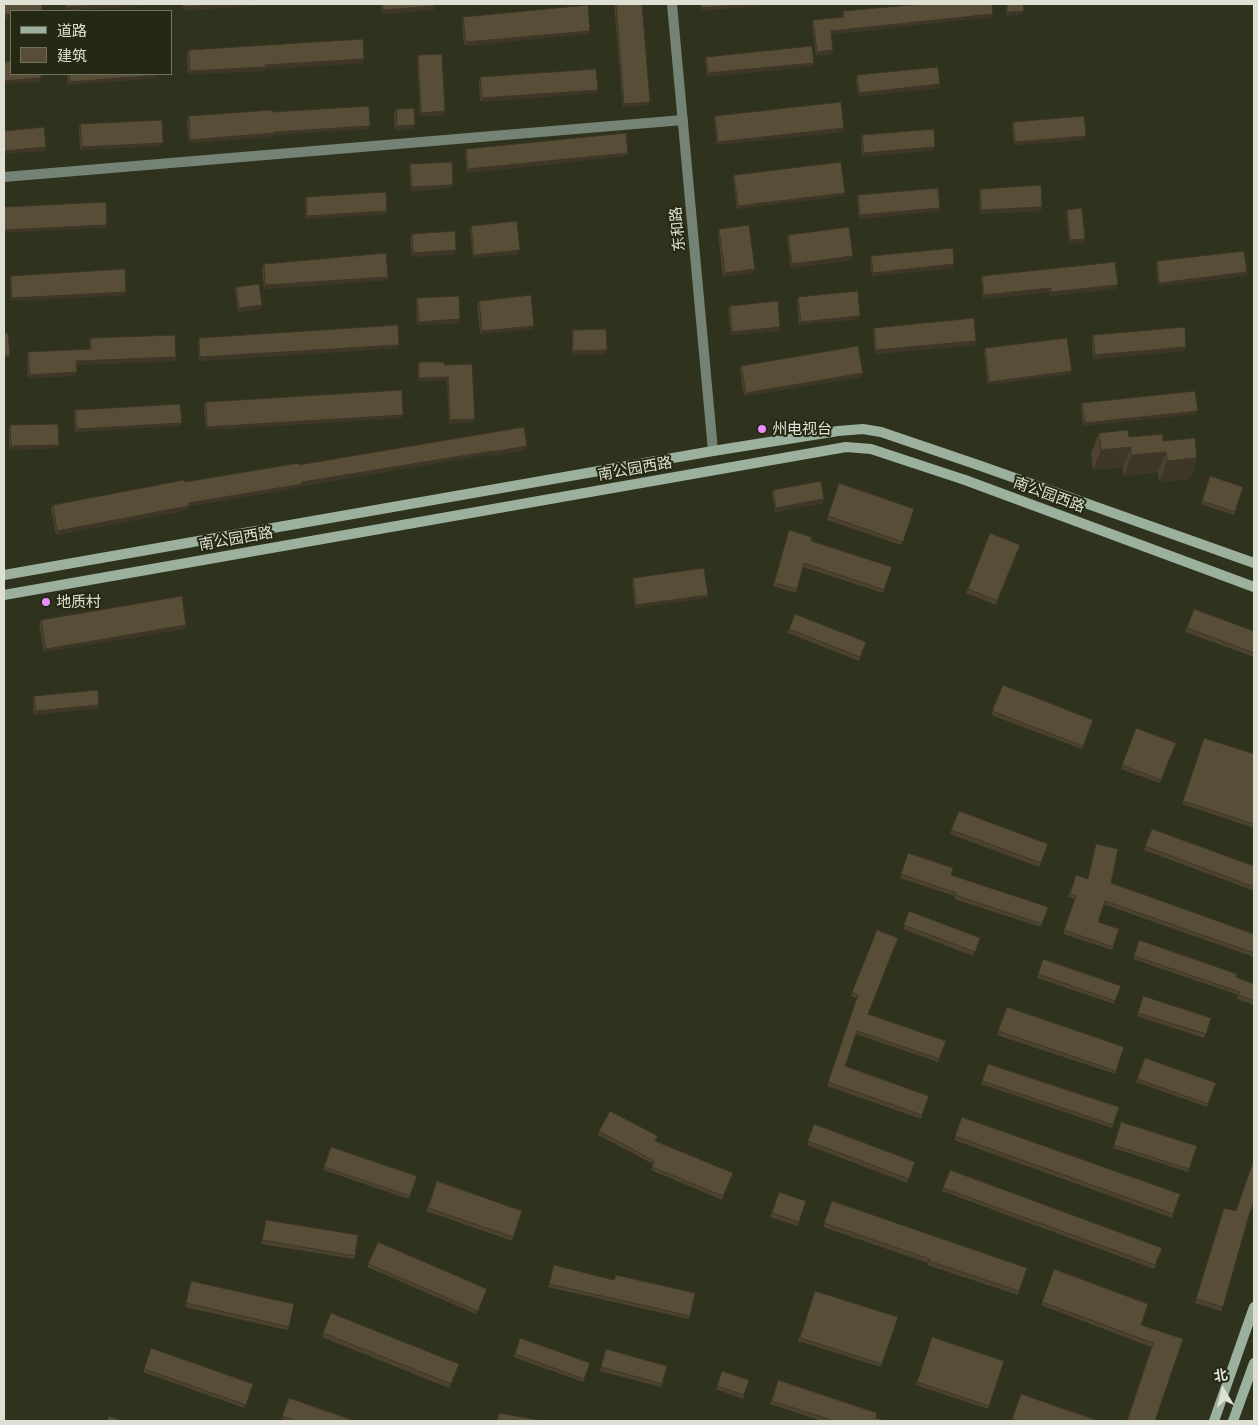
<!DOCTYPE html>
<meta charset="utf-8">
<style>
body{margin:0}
#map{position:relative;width:1258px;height:1425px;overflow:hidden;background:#2f331d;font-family:Inter,"Noto Sans SC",sans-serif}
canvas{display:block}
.frame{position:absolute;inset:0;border:5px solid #dde0d2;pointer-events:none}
.legend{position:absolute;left:10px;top:10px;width:162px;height:65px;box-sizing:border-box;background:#252913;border:1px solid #6f725f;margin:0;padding:6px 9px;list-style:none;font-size:15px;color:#dde0d2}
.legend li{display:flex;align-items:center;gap:10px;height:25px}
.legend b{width:25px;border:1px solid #6f725f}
.north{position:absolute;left:1198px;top:1365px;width:50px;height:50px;-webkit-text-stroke:4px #252913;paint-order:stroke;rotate:351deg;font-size:14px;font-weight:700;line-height:20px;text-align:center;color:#dde0d2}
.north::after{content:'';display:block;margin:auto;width:18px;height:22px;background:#dde0d2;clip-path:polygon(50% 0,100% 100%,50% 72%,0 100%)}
</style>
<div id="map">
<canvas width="1258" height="1425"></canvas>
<div class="frame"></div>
<ul class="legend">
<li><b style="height:6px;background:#9bb19d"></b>道路</li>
<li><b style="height:14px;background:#584d37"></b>建筑</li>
</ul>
<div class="north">北</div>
</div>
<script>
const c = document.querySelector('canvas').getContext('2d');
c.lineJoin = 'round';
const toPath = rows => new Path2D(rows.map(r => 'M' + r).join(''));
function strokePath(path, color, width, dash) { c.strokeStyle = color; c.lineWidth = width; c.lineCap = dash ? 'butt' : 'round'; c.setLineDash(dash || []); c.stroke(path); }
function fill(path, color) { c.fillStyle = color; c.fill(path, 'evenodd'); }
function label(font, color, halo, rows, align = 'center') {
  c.font = font + ' Inter,"Noto Sans SC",sans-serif'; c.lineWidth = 4; c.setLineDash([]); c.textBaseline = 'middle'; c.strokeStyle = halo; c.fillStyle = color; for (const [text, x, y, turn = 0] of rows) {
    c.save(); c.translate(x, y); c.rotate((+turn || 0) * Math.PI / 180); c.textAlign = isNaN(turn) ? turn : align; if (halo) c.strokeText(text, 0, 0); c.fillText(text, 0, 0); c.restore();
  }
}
const minor = toPath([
 [672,4,713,451],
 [4,177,683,120]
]);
const secondary = toPath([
 [4,575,713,451,838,431,863,429,881,432,981,466,1254,563],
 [4,595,846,447,871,449,965,480,1254,587],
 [1214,1421,1254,1307],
 [1233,1421,1254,1363]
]);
const wall = toPath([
 [381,4,435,4,434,10,382,14],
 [614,4,642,4,650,102,648,105,623,107],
 [1006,4,1023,4,1024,11,1022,14,1006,16],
 [843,11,991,17,832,34,832,54,816,56,812,24,813,20,842,17],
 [463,17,589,34,464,46,462,20],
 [189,50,364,59,363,63,265,69,264,71,188,74,187,53],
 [418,55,445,111,444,115,420,116,417,59],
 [706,57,814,63,813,66,707,77,705,60],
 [67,74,158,74,158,75,156,78,68,85],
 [857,75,939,88,858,96,856,79],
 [480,77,598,90,596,93,480,102,479,81],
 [396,109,414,129,395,130,394,113],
 [272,112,369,129,273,135,273,137,189,143,187,120,189,116],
 [715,116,844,128,842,132,717,145,714,119],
 [1013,122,1084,140,1014,145,1012,125],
 [80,124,162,146,80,150,79,127],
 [862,135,935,147,934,150,862,157,861,138],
 [466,149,628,153,627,156,467,173,465,153],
 [410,164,452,188,411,191,409,168],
 [734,175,845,193,844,196,737,209,733,178],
 [980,189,1042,207,1041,211,980,214,979,192],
 [858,195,940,208,939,211,859,219,857,198],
 [306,197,387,211,386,214,306,219,305,201],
 [1067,210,1084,242,1069,244,1066,213],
 [471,226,518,254,473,258,470,229],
 [719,229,755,269,753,273,723,277,718,232],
 [412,234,455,254,412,257,410,238],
 [788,235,853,256,852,260,791,268,787,239],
 [871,256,953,268,872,276,870,260],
 [1157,261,1247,272,1246,276,1158,286,1156,265],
 [264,264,388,277,387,280,264,289,262,268],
 [11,276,126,292,125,295,11,301,10,279],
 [982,276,1118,285,1116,289,1050,296,1050,292,983,299,981,279],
 [236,287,262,305,260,309,238,312,235,290],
 [798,297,859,319,799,325,797,301],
 [417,298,459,323,417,325,416,301],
 [479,301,534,326,533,329,480,334,477,304],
 [730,306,779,331,731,335,728,309],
 [874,328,976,341,975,345,875,354,873,331],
 [573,330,605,354,572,355,572,334],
 [1093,335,1185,351,1093,359,1092,339],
 [91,338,176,357,175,361,76,365,75,376,28,378,27,356,28,352,90,349,89,342],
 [199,338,399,345,398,348,199,361,198,341],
 [985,348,1072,371,1070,374,988,385,984,352],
 [419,362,444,365,474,422,449,424,447,381,418,381,418,366],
 [741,366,863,373,861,377,744,396,740,370],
 [206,402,402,418,206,430,204,405],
 [1082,403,1196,414,1083,426,1081,406],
 [75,410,180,426,75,432,74,413],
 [10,425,57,448,9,450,9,429],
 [524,427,526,450,491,456,491,454,302,486,301,487,189,506,188,510,56,535,51,509,53,505,185,482,299,465],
 [1099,433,1129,437,1163,441,1197,458,1190,479,1159,482,1158,472,1124,476,1123,467,1093,470,1091,453],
 [1210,476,1243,487,1234,515,1201,504],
 [839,483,914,509,901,545,827,520],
 [773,490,823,503,775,512,772,493],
 [789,530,811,541,892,567,883,593,803,567,796,593,773,586],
 [990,533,1020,545,996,605,966,593],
 [633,578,708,595,707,598,635,608,632,582],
 [1194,609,1254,631,1254,657,1185,632],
 [795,614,866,642,859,661,788,633],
 [41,620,185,629,44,652,39,623],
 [1003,685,1093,720,1082,749,991,715],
 [34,696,99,705,98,708,34,715,33,700],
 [1136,728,1176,743,1160,783,1121,769],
 [1204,738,1254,754,1254,828,1182,804],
 [959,811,1048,844,1039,867,950,834],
 [1152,829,1254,866,1254,891,1144,850],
 [1096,844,1111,883,1254,934,1254,957,1103,904,1098,922,1119,929,1112,950,1063,934,1075,899,1068,897,1076,875,1088,879],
 [908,853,951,875,1048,907,1041,927,954,899,955,896,900,878],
 [909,911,980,938,973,956,903,929],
 [877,930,868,1014,946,1041,938,1062,856,1034,845,1066,929,1096,921,1119,827,1086,857,998,851,996],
 [1139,940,1236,977,1254,984,1254,1005,1237,999,1238,995,1133,959],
 [1043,959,1121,986,1114,1004,1037,978],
 [1143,996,1211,1018,1204,1038,1137,1016],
 [1007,1007,1124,1047,1115,1074,997,1035],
 [1145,1058,1216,1083,1207,1107,1136,1082],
 [988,1064,1119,1107,1112,1128,981,1084],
 [962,1117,1180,1194,1172,1218,954,1140],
 [1121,1122,1197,1146,1188,1172,1113,1148],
 [814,1124,915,1162,907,1183,807,1145],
 [599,1131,656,1141,733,1173,722,1200,651,1170,653,1164,598,1135],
 [331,1147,417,1176,409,1199,323,1170],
 [950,1170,1162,1248,1154,1269,942,1191],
 [437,1181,522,1211,512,1241,426,1211],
 [779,1192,806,1201,798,1226,770,1217],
 [832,1201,1027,1268,1018,1295,927,1265,928,1263,823,1227],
 [1224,1208,1249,1215,1221,1311,1195,1303],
 [266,1220,355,1256,354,1259,261,1244],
 [378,1242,487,1289,476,1314,367,1267],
 [553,1268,614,1280,616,1275,690,1316,689,1319,548,1287],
 [1054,1269,1141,1325,1183,1339,1151,1347,1041,1305],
 [191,1281,289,1327,287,1330,185,1307],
 [815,1291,898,1317,881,1367,798,1341],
 [323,1333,459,1364,449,1388,322,1337],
 [932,1337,1004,1361,988,1409,916,1385],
 [520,1338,590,1363,583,1382,513,1357],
 [151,1348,253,1384,244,1408,143,1372],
 [604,1353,662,1384,661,1387,600,1371],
 [722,1371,749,1380,743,1399,716,1389],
 [778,1380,876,1418,888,1421,822,1421,770,1404],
 [1021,1394,1099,1421,1011,1421],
 [289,1398,355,1421,286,1421,281,1419]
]);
const shadedWall = toPath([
 [120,4,153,4,153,5,65,11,66,7],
 [233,4,271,4,270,5,182,11,183,7],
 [747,4,785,4,700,11,702,8],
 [435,6,434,10,382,14,383,10],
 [1024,11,1022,14,1006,16,1007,12],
 [11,14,11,18,4,18,4,15],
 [993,14,991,17,830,34,831,31],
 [590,31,589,34,464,46,466,42],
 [833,50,832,54,816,56,817,52],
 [364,59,363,63,265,69,264,71,188,74,190,71],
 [814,63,813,66,707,77,708,73],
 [158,75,156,78,68,85,70,82],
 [41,78,40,82,4,84,4,81],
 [940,84,939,88,858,96,859,93],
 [598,90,596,93,480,102,482,98],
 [650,102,648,105,623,107,624,104],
 [445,111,444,115,420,116,421,113],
 [415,125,414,129,395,130,397,126],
 [370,126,369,129,273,135,273,137,189,143,190,140,274,132],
 [844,128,842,132,717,145,718,142],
 [1086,136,1084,140,1014,145,1015,142],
 [163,143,162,146,80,150,82,147],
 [46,147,45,151,4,154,4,151],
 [935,147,934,150,862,157,864,153],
 [628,153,627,156,467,173,468,169],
 [453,185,452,188,411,191,412,187],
 [845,193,844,196,737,209,738,206],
 [1042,207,1041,211,980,214,981,210],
 [940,208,939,211,859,219,860,215],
 [387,211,386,214,306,219,307,216],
 [107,225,106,228,4,233,4,230],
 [1085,239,1084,242,1069,244,1070,240],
 [456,250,455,254,412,257,413,253],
 [520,250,518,254,473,258,474,255],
 [853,256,852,260,791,268,792,264],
 [954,264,953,268,872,276,873,273],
 [755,269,753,273,723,277,725,273],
 [1247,272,1246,276,1158,286,1159,283],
 [388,277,387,280,264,289,265,285],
 [1118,285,1116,289,1050,296,1051,292],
 [1051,288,1050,292,983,299,984,295],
 [126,292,125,295,11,301,12,298],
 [262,305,260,309,238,312,239,308],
 [860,316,859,319,799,325,801,322],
 [460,319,459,323,417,325,419,322],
 [534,326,533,329,480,334,482,331],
 [780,327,779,331,731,335,732,332],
 [976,341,975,345,875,354,876,350],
 [399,345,398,348,199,361,200,357],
 [1186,347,1185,351,1093,359,1095,355],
 [607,350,605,354,572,355,573,351],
 [10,355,9,358,4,359,4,356],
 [176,357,175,361,75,365,76,361],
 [1072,371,1070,374,988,385,989,382],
 [77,372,75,376,28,378,30,375],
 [863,373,861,377,744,396,746,393],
 [448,377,447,381,418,381,419,378],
 [1198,411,1196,414,1083,426,1085,423],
 [403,415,402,418,206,430,207,427],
 [475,419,474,422,449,424,450,420],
 [182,423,180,426,75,432,77,429],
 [59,445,57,448,9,450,11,446],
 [527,446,526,450,491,456,492,452],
 [1131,447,1123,467,1093,470,1101,450],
 [492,451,491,454,302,486,301,487,187,506,189,503,302,482],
 [1166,452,1158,472,1124,476,1131,455],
 [1197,458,1190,479,1159,482,1167,461],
 [824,499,823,503,775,512,776,508],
 [189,506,188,510,56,535,57,531],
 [708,595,707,598,635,608,636,605],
 [186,625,185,629,44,652,46,649],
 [99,705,98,708,34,715,36,711]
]);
const building = toPath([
 [4,4,42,4,42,11,11,11,11,14,4,15,4,4],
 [66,4,120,4,66,7,66,4],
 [183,4,233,4,183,7,183,4],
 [383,4,435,4,435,6,383,10,383,4],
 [616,4,642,4,650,102,624,104,616,4],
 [701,4,747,4,702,8,701,4],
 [921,4,992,4,993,14,831,31,833,50,817,52,813,20,844,17,843,11,921,4],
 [1007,4,1023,4,1024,11,1007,12,1007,4],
 [588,5,590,31,466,42,463,17,588,5],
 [363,39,364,59,265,65,265,67,190,71,189,50,363,39],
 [812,46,814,63,708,73,706,57,812,46],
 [442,54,445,111,421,113,418,55,442,54],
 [11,61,11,74,41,74,41,78,4,81,4,62,11,61],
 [938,67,940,84,859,93,857,75,938,67],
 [596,69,598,90,482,98,480,77,596,69],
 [69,74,158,74,158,75,70,82,69,74],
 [841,102,844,128,718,142,715,116,841,102],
 [369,106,370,126,274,132,274,133,190,140,189,116,272,110,272,112,369,106],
 [414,108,415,125,397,126,396,109,414,108],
 [1084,116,1086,136,1015,142,1013,122,1084,116],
 [162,120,163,143,82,147,80,124,162,120],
 [44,127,46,147,4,151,4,131,44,127],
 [934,129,935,147,864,153,862,135,934,129],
 [626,133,628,153,468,169,466,149,626,133],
 [452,162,453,185,412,187,410,164,452,162],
 [841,162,845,193,738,206,734,175,841,162],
 [1041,185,1042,207,981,210,980,189,1041,185],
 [938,188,940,208,860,215,858,195,938,188],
 [386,192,387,211,307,216,306,197,386,192],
 [106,202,107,225,4,230,4,207,106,202],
 [1082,208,1085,239,1070,240,1067,210,1082,208],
 [517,221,520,250,474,255,471,226,517,221],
 [749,225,755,269,725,273,719,229,749,225],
 [849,227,853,256,792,264,788,235,849,227],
 [455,231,456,250,413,253,412,234,455,231],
 [953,248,954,264,873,273,871,256,953,248],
 [1244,251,1247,272,1159,283,1157,261,1244,251],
 [386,253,388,277,265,285,264,264,386,253],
 [1115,262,1118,285,1051,292,1051,288,984,295,982,276,1115,262],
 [125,269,126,292,12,298,11,276,125,269],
 [259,284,262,305,239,308,236,287,259,284],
 [858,291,860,316,801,322,798,297,858,291],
 [531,295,534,326,482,331,479,301,531,295],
 [459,296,460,319,419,322,417,298,459,296],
 [778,301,780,327,732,332,730,306,778,301],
 [974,318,976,341,876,350,874,328,974,318],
 [398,325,399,345,200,357,199,338,398,325],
 [1185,327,1186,347,1095,355,1093,335,1185,327],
 [606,329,607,350,573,351,573,330,606,329],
 [4,333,8,333,10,355,4,356,4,333],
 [175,335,176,357,76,361,77,372,30,375,28,352,91,349,91,338,175,335],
 [1067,338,1072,371,989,382,985,348,1067,338],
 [858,346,863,373,746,393,741,366,858,346],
 [419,362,444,362,444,365,472,364,475,419,450,420,448,377,419,378,419,362],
 [402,390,403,415,207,427,206,402,402,390],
 [1195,391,1198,411,1085,423,1082,403,1195,391],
 [180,404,182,423,77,429,75,410,180,404],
 [58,424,59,445,11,446,10,425,58,424],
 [524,427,527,446,492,452,492,451,302,482,302,484,189,503,189,506,57,531,53,505,184,480,185,482,299,463,299,465,524,427],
 [1128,430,1129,437,1163,434,1163,441,1195,438,1197,458,1167,461,1166,452,1131,455,1131,447,1101,450,1099,433,1128,430],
 [1210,476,1243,487,1235,512,1202,501,1210,476],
 [821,481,824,499,776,508,773,490,821,481],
 [839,483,914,509,903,542,828,516,839,483],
 [789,530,812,537,811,541,892,567,884,590,804,563,797,589,774,583,789,530],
 [990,533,1020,545,997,601,968,589,990,533],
 [704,568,708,595,636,605,633,578,704,568],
 [182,596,186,625,46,649,41,620,182,596],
 [1194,609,1254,631,1254,653,1187,628,1194,609],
 [795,614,866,642,860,657,789,629,795,614],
 [1003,685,1093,720,1083,746,992,711,1003,685],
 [98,690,99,705,36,711,34,696,98,690],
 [1136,728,1176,743,1161,780,1122,765,1136,728],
 [1204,738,1254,754,1254,824,1183,801,1204,738],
 [959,811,1048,844,1041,863,951,830,959,811],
 [1152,829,1254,866,1254,887,1145,846,1152,829],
 [1096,844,1118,849,1111,883,1254,934,1254,953,1105,901,1098,922,1119,929,1113,947,1064,930,1076,896,1070,894,1076,875,1088,879,1096,844],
 [908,853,953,868,951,875,1048,907,1042,924,955,895,956,893,901,874,908,853],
 [909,911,980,938,975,952,904,925,909,911],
 [877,930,898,938,868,1014,946,1041,939,1059,857,1031,845,1066,929,1096,922,1115,828,1082,858,995,852,992,877,930],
 [1139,940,1237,974,1236,977,1254,984,1254,1001,1238,995,1240,992,1134,956,1139,940],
 [1043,959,1121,986,1115,1001,1038,974,1043,959],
 [1143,996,1211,1018,1206,1034,1138,1013,1143,996],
 [1007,1007,1124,1047,1116,1071,998,1031,1007,1007],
 [1145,1058,1216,1083,1208,1104,1137,1079,1145,1058],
 [988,1064,1119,1107,1113,1125,982,1081,988,1064],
 [610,1111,658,1136,655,1141,733,1173,723,1196,652,1167,654,1161,599,1131,610,1111],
 [962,1117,1180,1194,1173,1214,955,1136,962,1117],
 [1121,1122,1197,1146,1189,1169,1114,1145,1121,1122],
 [814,1124,915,1162,909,1179,808,1141,814,1124],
 [331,1147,417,1176,410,1196,324,1167,331,1147],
 [1254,1159,1254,1202,1249,1215,1223,1307,1196,1299,1224,1208,1236,1211,1254,1159],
 [950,1170,1162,1248,1155,1265,943,1188,950,1170],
 [437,1181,522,1211,513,1237,428,1208,437,1181],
 [779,1192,806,1201,799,1222,772,1213,779,1192],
 [832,1201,1027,1268,1019,1291,929,1261,930,1259,824,1223,832,1201],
 [266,1220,358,1235,355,1256,262,1240,266,1220],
 [378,1242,487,1289,478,1311,368,1264,378,1242],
 [554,1265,614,1280,616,1275,695,1293,690,1316,549,1284,554,1265],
 [1054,1269,1148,1304,1141,1325,1183,1339,1155,1421,1127,1421,1153,1343,1042,1302,1054,1269],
 [191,1281,294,1304,289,1327,186,1303,191,1281],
 [815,1291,898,1317,882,1364,800,1338,815,1291],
 [331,1313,459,1364,451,1384,323,1333,331,1313],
 [932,1337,1004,1361,989,1406,917,1382,932,1337],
 [520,1338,590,1363,584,1379,515,1354,520,1338],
 [151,1348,253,1384,246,1405,144,1369,151,1348],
 [606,1349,667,1366,662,1384,601,1367,606,1349],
 [722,1371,749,1380,744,1395,717,1386,722,1371],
 [778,1380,877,1413,876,1418,888,1421,834,1421,772,1401,778,1380],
 [1021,1394,1099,1421,1020,1421,1012,1419,1021,1394],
 [289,1398,355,1421,297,1421,282,1416,289,1398],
 [499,1413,544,1421,497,1421,499,1413],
 [109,1416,122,1421,107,1421,109,1416]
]);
const markers = [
 [762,429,5,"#ea8dfc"],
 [46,602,5,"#ea8dfc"]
];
const streetNames = [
 ["东和路",678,229,-95],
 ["南公园西路",635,469,-10],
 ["南公园西路",1049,495,20],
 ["南公园西路",236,539,-10]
];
const poiNames = [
 ["州电视台",772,429],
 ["地质村",56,602]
];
strokePath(minor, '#758276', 10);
strokePath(secondary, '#9bb19d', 10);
fill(wall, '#4c422f');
fill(shadedWall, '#3e3626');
fill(building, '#584d37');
strokePath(building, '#3e3626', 1);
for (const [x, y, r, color] of markers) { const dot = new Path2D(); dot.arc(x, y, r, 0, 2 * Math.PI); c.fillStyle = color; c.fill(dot); strokePath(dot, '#252913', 2); }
label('15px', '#dde0d2', '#252913', streetNames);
label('15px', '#dde0d2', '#252913', poiNames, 'left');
</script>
